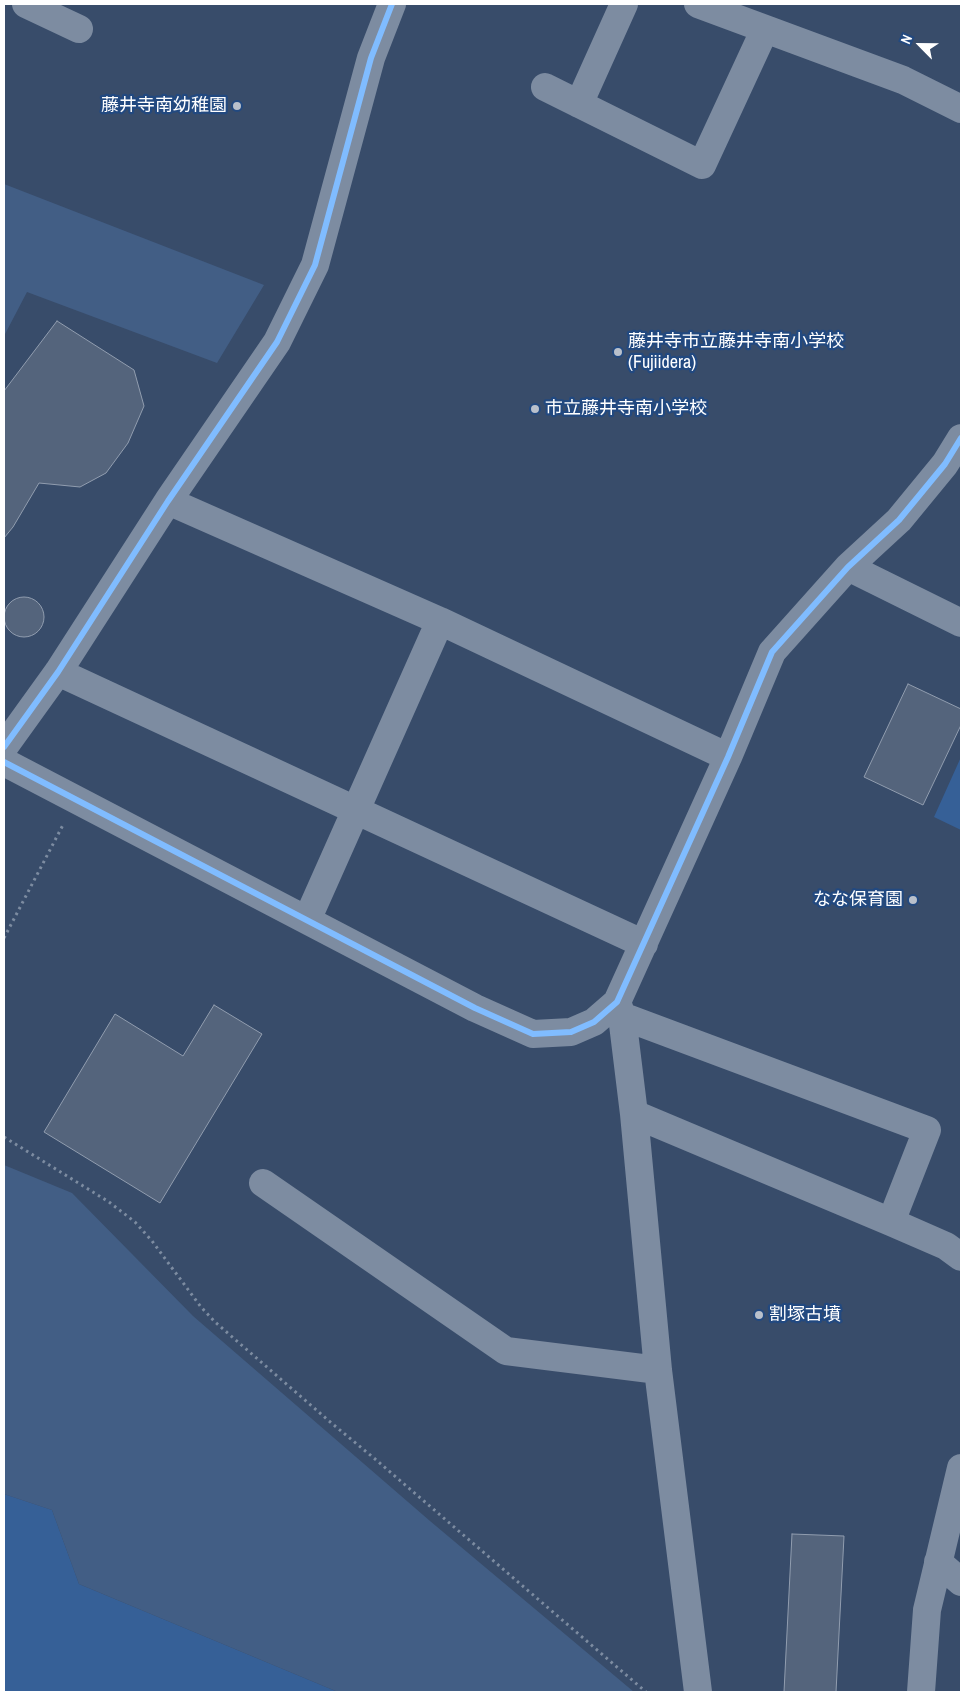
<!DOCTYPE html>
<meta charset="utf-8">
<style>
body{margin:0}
#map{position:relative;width:965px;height:1696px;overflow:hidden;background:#384c6a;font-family:"Archivo Narrow",sans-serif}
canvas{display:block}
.frame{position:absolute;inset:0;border:5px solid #fff;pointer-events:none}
.north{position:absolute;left:895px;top:20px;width:50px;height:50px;-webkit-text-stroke:4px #224980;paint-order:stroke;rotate:293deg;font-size:14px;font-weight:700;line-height:20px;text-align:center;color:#fff}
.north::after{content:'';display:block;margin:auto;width:18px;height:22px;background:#fff;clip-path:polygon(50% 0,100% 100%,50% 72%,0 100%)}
</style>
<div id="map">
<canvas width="965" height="1696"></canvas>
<div class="frame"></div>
<div class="north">N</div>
</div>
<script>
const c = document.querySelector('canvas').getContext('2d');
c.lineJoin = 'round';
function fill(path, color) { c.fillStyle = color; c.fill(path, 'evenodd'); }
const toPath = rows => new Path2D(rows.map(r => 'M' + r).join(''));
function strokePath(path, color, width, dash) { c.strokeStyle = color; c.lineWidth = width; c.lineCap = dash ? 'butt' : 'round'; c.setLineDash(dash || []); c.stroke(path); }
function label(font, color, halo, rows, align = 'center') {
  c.font = font + ' "Archivo Narrow","Noto Sans JP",sans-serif'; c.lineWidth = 4.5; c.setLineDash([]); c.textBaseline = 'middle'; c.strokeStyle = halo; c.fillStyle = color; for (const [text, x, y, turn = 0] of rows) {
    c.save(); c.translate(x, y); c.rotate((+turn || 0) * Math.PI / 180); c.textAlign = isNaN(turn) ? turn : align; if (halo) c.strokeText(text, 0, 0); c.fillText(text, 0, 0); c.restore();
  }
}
const green = toPath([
 [961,757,961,830,934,817],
 [4,1494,52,1510,79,1584,338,1692,4,1692]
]);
const water = toPath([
 [4,184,264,285,217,363,27,292,4,336],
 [4,1165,72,1193,193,1316,430,1521,634,1692,338,1692,79,1584,52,1510,4,1494]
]);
const building = toPath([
 [57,321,134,370,144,406,128,443,106,473,80,487,39,483,13,527,4,538,4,391,57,321],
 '4 617a20 20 0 1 1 40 0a20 20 0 1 1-40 0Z',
 [908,684,961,709,961,725,923,805,864,777,908,684],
 [214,1005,262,1034,160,1203,44,1132,115,1014,183,1056,214,1005],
 [792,1534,844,1536,836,1692,784,1692,792,1534]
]);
const path = toPath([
 [4,938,64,823],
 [4,1137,109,1202,135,1222,152,1241,201,1307,215,1322,329,1421,375,1459,646,1692]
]);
const street = toPath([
 [26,4,79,29],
 [698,4,903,80,961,109],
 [545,87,702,165,765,29],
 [579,104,624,4],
 [168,501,440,621,728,757],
 [848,567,961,623],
 [58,672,644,944],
 [4,747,58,672,168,501,277,342,315,265,371,58,392,4],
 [4,762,475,1008,533,1034,571,1032,594,1022,617,1002,728,757,772,652,848,567,899,520,945,464,961,438],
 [307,920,440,621],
 [617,1002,622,1016,634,1114,658,1370,698,1692],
 [622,1016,927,1130,891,1222],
 [634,1114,891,1222,946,1246,961,1257],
 [263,1183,506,1351,658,1370],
 [938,1562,961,1582],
 [921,1692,927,1610,961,1468]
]);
const cycleway = toPath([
 [4,747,58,672,168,501,277,342,315,265,371,58,392,4],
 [4,762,475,1008,533,1034,571,1032,594,1022,617,1002,728,757,772,652,848,567,899,520,945,464,961,438]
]);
const markers = [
 [237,106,5,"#b9c0cb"],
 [618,352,5,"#b9c0cb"],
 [535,409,5,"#b9c0cb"],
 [913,900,5,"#b9c0cb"],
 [759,1315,5,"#b9c0cb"]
];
const poiNames = [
 ["藤井寺南幼稚園",227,106,"right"],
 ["藤井寺市立藤井寺南小学校",628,342],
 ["(Fujiidera)",628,363],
 ["市立藤井寺南小学校",545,409],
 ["なな保育園",903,900,"right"],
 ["割塚古墳",769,1315]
];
fill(green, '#366097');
fill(water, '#425e85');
fill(building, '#54647c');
strokePath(building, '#919daf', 1);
strokePath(path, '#7d8ca1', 3, [2.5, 4]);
strokePath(street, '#7d8ca1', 28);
strokePath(cycleway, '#80bcff', 6);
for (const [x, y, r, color] of markers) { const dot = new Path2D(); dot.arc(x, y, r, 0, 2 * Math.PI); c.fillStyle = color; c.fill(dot); strokePath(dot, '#224980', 2); }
label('18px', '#fff', '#224980', poiNames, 'left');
</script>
